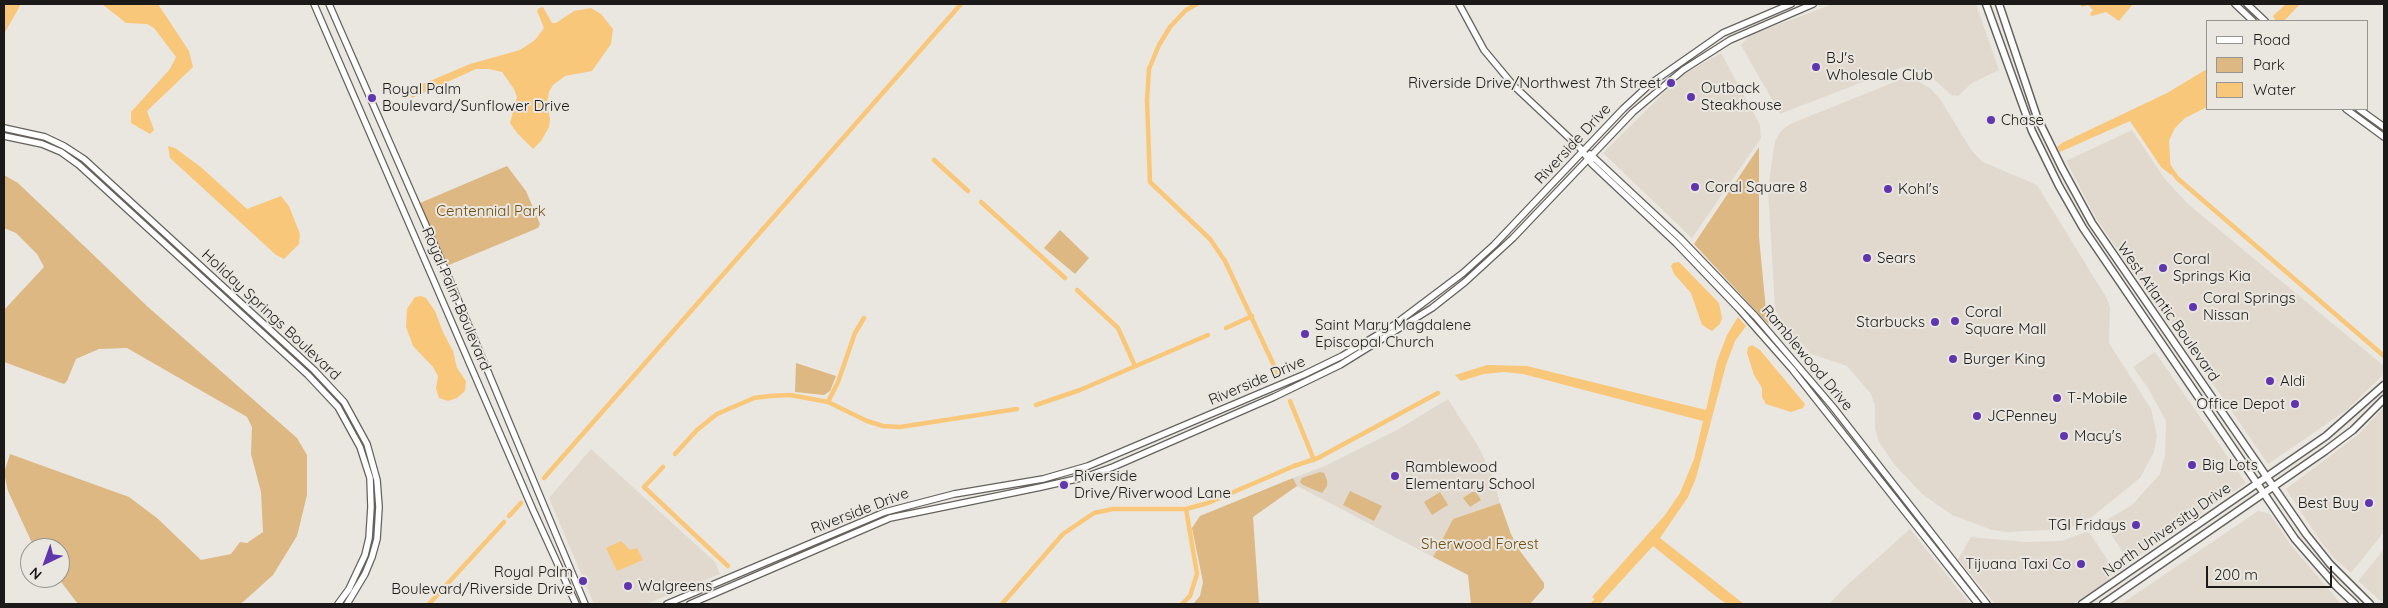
<!DOCTYPE html>
<style>
body{margin:0}
#map{position:relative;width:2388px;height:608px;overflow:hidden;background:#eae7e1;font-family:Quicksand,sans-serif}
canvas{display:block}
.frame{position:absolute;inset:0;border:5px solid #1b1a18;pointer-events:none}
.legend{position:absolute;left:2206px;top:20px;width:162px;height:90px;box-sizing:border-box;background:#eae7e1;border:1px solid #979591;margin:0;padding:6px 9px;list-style:none;font-size:15px;color:#1b1a18}
.legend li{display:flex;align-items:center;gap:10px;height:25px}
.legend b{width:25px;border:1px solid #979591}
.north{position:absolute;left:20px;top:538px;width:50px;height:50px;box-sizing:border-box;background:#eae7e1;border:1px solid #979591;border-radius:50%;rotate:222deg;font-size:14px;font-weight:700;line-height:20px;text-align:center;color:#1b1a18}
.north::after{content:'';display:block;margin:auto;width:18px;height:22px;background:#5f36ae;clip-path:polygon(50% 0,100% 100%,50% 72%,0 100%)}
.scale{position:absolute;left:2206px;top:566px;width:126px;height:22px;box-sizing:border-box;border:2px solid #1b1a18;border-top:0;padding-left:6px;font-size:15px;line-height:18px;white-space:nowrap;color:#1b1a18;-webkit-text-stroke:4px #eae7e1;paint-order:stroke}
</style>
<div id="map">
<canvas width="2388" height="608"></canvas>
<div class="frame"></div>
<ul class="legend">
<li><b style="height:6px;background:#fff"></b>Road</li>
<li><b style="height:14px;background:#ddb882"></b>Park</li>
<li><b style="height:14px;background:#f9c779"></b>Water</li>
</ul>
<div class="north">N</div>
<div class="scale">200 m</div>
</div>
<script>
const c = document.querySelector('canvas').getContext('2d');
c.lineJoin = 'round';
function fill(path, color) { c.fillStyle = color; c.fill(path, 'evenodd'); }
const toPath = rows => new Path2D(rows.map(r => 'M' + r).join(''));
function strokePath(path, color, width, dash) { c.strokeStyle = color; c.lineWidth = width; c.lineCap = dash ? 'butt' : 'round'; c.setLineDash(dash || []); c.stroke(path); }
function label(font, color, halo, rows, align = 'center') {
  c.font = font + ' Quicksand,sans-serif'; c.lineWidth = 4; c.setLineDash([]); c.textBaseline = 'middle'; c.strokeStyle = halo; c.fillStyle = color; for (const [text, x, y, turn = 0] of rows) {
    c.save(); c.translate(x, y); c.rotate((+turn || 0) * Math.PI / 180); c.textAlign = isNaN(turn) ? turn : align; if (halo) c.strokeText(text, 0, 0); c.fillText(text, 0, 0); c.restore();
  }
}
const built = toPath([
 [1833,4,1976,4,1999,70,1972,83,1958,96,1951,95,1926,72,1907,67,1896,69,1780,114,1741,45,1750,35],
 [1721,53,1760,125,1761,138,1692,238,1603,153,1682,75],
 [1902,79,1918,81,1931,89,1940,99,1972,151,1983,162,2037,185,2106,297,2110,307,2109,343,2151,409,2157,435,2154,452,2140,478,2093,516,2068,529,2008,532,1992,530,1952,515,1922,494,1894,464,1879,442,1875,429,1875,405,1871,394,1847,366,1811,354,1780,320,1775,308,1768,189,1775,141,1781,131,1790,124],
 [2132,130,2164,178,2188,204,2384,366,2382,376,2347,410,2268,464,2193,355,2111,240,2096,218,2066,161],
 [2155,352,2246,483,2129,562,2103,522,2132,505,2160,474,2165,455,2166,421,2148,388,2133,367],
 [1448,399,1478,446,1492,475,1500,503,1453,519,1433,557,1297,486,1293,478,1327,465,1397,430],
 [2384,407,2384,532,2351,573,2334,558,2319,539,2286,489,2359,434],
 [591,449,715,562,720,574,646,604,594,604,549,498],
 [2258,511,2270,514,2291,545,2341,604,2121,604],
 [1910,529,1970,604,1829,604,1845,587],
 [2085,532,2090,533,2114,570,2108,581,2073,604,1995,604,1958,559,1971,537,2025,542,2062,541],
 [2384,549,2384,604,2358,581]
]);
const green = toPath([
 [1759,147,1759,237,1766,310,1769,325,1694,244],
 [507,166,526,191,540,224,538,228,449,265,445,262,420,203],
 [4,175,18,183,148,307,297,438,307,455,307,495,297,536,273,575,243,602,238,604,78,604,58,578,60,578,60,548,36,548,33,545,8,491,4,473,10,454,129,497,157,518,201,560,231,554,240,542,247,543,263,532,261,492,251,454,252,427,247,417,127,348,99,349,76,359,67,381,64,384,4,362,4,310,44,267,37,254,16,233,4,228],
 [1060,230,1089,258,1075,274,1044,248],
 [796,363,836,376,830,391,824,395,795,392],
 [1320,472,1324,473,1327,480,1327,486,1322,493,1303,485,1300,482,1302,478],
 [1293,478,1297,486,1253,517,1259,604,1193,604,1200,596,1203,582,1192,528,1200,516],
 [1350,491,1382,506,1374,521,1343,505],
 [1440,492,1448,505,1432,515,1424,502],
 [1472,492,1476,492,1481,500,1470,507,1463,498],
 [1500,503,1511,534,1520,551,1544,583,1544,588,1530,604,1471,604,1468,575,1433,557,1453,519]
]);
const water = toPath([
 [6,4,21,4,4,34,4,8],
 [102,4,158,4,189,51,193,67,147,111,154,130,150,134,131,123,131,112,170,69,176,57,154,28,147,24,126,23],
 [2080,4,2133,4,2119,21,2106,12,2092,16,2090,14,2093,10,2088,5,2082,7],
 [2286,4,2300,4,2285,20,2276,21,2273,16],
 [543,7,552,23,556,23,574,11,591,8,601,14,613,29,611,44,592,71,565,76,553,85,549,92,547,104,550,119,549,127,541,141,533,149,517,133,510,123,517,97,514,89,502,72,489,69,476,69,412,98,410,94,411,89,470,64,520,50,535,40,544,28,537,11,539,8],
 [2207,69,2207,107,2185,118,2175,128,2169,141,2171,175,2161,167,2130,121,2060,152,2057,147,2062,143,2167,93],
 [168,146,175,148,202,168,247,209,281,196,289,206,300,234,299,244,284,259,276,255,170,158],
 [1679,262,1719,303,1722,318,1720,324,1712,331,1702,325,1691,293,1674,274,1671,266,1673,263],
 [421,296,426,298,435,311,443,332,453,351,457,368,466,381,465,391,457,398,448,401,439,398,436,388,438,376,433,367,413,346,406,327,407,309,415,297],
 [1738,317,1746,326,1735,341,1726,365,1696,478,1688,497,1660,538,1744,604,1727,604,1718,598,1653,546,1600,604,1592,597,1665,515,1680,493,1694,459,1703,421,1523,374,1504,372,1484,374,1461,381,1455,375,1487,365,1527,366,1706,410,1717,361,1727,335],
 [1752,345,1760,350,1805,404,1803,408,1791,412,1766,404,1762,397,1762,388,1754,375,1747,353,1748,347],
 [621,541,630,550,637,548,643,560,617,571,606,548]
]);
const canal = toPath([
 [1197,4,1186,10,1170,27,1159,45,1149,69,1147,100,1150,182,1210,239,1225,261,1278,374],
 [934,160,968,191],
 [2168,165,2177,178,2384,356],
 [981,202,1065,278],
 [1077,290,1118,328,1135,366],
 [1226,328,1252,316],
 [1290,401,1314,460],
 [828,402,838,382,855,333,864,318],
 [1036,405,1080,390,1208,335],
 [675,454,697,430,717,414,754,398,770,396,790,395,828,402,867,421,883,426,900,427,1017,409],
 [663,467,644,487,728,566],
 [544,478,961,4],
 [509,516,521,503],
 [429,604,504,522],
 [1002,604,1063,534,1094,513,1113,509,1186,509,1208,503,1294,466,1318,458,1438,393],
 [1182,604,1190,596,1197,574,1186,509],
 [1593,604,1600,597]
]);
const secondary = toPath([
 [314,4,533,510,576,604],
 [329,4,446,271,585,604],
 [1459,4,1484,50,1514,86,1580,148,1592,164,1676,243,1740,310,1792,369,1978,604],
 [2235,4,2253,21],
 [2247,4,2265,21],
 [2346,109,2384,137],
 [2359,109,2384,127],
 [4,128,45,137,64,146,84,159,314,370,344,402,367,444,377,480,379,507,377,539,372,557,365,574,347,604],
 [4,136,42,144,61,152,79,165,308,375,338,407,360,447,370,478,371,507,369,538,365,555,349,589,338,604],
 [1590,154,1681,239,1756,317,1833,407,1987,604],
 [667,604,885,512,954,494,1043,479,1088,466,1303,375,1342,356,1394,325,1463,273,1494,245,1623,109,1650,84,1723,33,1791,4],
 [690,604,890,518,1041,487,1085,477,1113,467,1274,397,1340,365,1432,308,1465,282,1513,238,1633,112,1683,70,1730,40,1813,4]
]);
const primary = toPath([
 [1986,4,2032,131,2059,186,2083,228,2295,539,2336,586,2355,604],
 [1999,4,2037,117,2062,168,2092,223,2306,534,2330,564,2370,604],
 [2082,604,2326,436,2384,385],
 [2103,604,2325,451,2353,430,2384,399]
]);
const markers = [
 [1816,67,5,"#5f36ae"],
 [1671,83,5,"#5f36ae"],
 [1691,97,5,"#5f36ae"],
 [372,98,5,"#5f36ae"],
 [1991,120,5,"#5f36ae"],
 [1695,187,5,"#5f36ae"],
 [1888,189,5,"#5f36ae"],
 [1867,258,5,"#5f36ae"],
 [2163,268,5,"#5f36ae"],
 [2193,307,5,"#5f36ae"],
 [1955,321,5,"#5f36ae"],
 [1935,322,5,"#5f36ae"],
 [1305,334,5,"#5f36ae"],
 [1953,359,5,"#5f36ae"],
 [2270,381,5,"#5f36ae"],
 [2057,398,5,"#5f36ae"],
 [2295,404,5,"#5f36ae"],
 [1977,416,5,"#5f36ae"],
 [2064,436,5,"#5f36ae"],
 [2192,465,5,"#5f36ae"],
 [1395,476,5,"#5f36ae"],
 [1064,485,5,"#5f36ae"],
 [2369,503,5,"#5f36ae"],
 [2136,525,5,"#5f36ae"],
 [2081,564,5,"#5f36ae"],
 [583,581,5,"#5f36ae"],
 [628,586,5,"#5f36ae"]
];
const poiNames = [
 ["BJ's",1826,58],
 ["Wholesale Club",1826,75],
 ["Riverside Drive/Northwest 7th Street",1661,83,"right"],
 ["Outback",1701,88],
 ["Steakhouse",1701,105],
 ["Royal Palm",382,89],
 ["Boulevard/Sunflower Drive",382,106],
 ["Chase",2001,120],
 ["Coral Square 8",1705,187],
 ["Kohl's",1898,189],
 ["Sears",1877,258],
 ["Coral",2173,259],
 ["Springs Kia",2173,276],
 ["Coral Springs",2203,298],
 ["Nissan",2203,315],
 ["Coral",1965,312],
 ["Square Mall",1965,329],
 ["Starbucks",1925,322,"right"],
 ["Saint Mary Magdalene",1315,325],
 ["Episcopal Church",1315,342],
 ["Burger King",1963,359],
 ["Aldi",2280,381],
 ["T-Mobile",2067,398],
 ["Office Depot",2285,404,"right"],
 ["JCPenney",1987,416],
 ["Macy's",2074,436],
 ["Big Lots",2202,465],
 ["Ramblewood",1405,467],
 ["Elementary School",1405,484],
 ["Riverside",1074,476],
 ["Drive/Riverwood Lane",1074,493],
 ["Best Buy",2359,503,"right"],
 ["TGI Fridays",2126,525,"right"],
 ["Tijuana Taxi Co",2071,564,"right"],
 ["Royal Palm",573,572,"right"],
 ["Boulevard/Riverside Drive",573,589,"right"],
 ["Walgreens",638,586]
];
const streetNames = [
 ["Riverside Drive",1573,144,-47],
 ["Royal Palm Boulevard",456,299,67],
 ["West Atlantic Boulevard",2168,312,55],
 ["Holiday Springs Boulevard",271,315,43],
 ["Ramblewood Drive",1807,358,50],
 ["Riverside Drive",1257,381,-23],
 ["Riverside Drive",860,511,-21],
 ["North University Drive",2167,530,-35]
];
const parkNames = [
 ["Centennial Park",491,211],
 ["Sherwood Forest",1480,544]
];
fill(built, '#e1d9ce');
fill(green, '#ddb882');
fill(water, '#f9c779');
strokePath(canal, '#f9c779', 4.5);
strokePath(secondary, '#65625e', 8);
strokePath(primary, '#65625e', 9);
strokePath(secondary, '#fff', 5.5);
strokePath(primary, '#fff', 6);
for (const [x, y, r, color] of markers) { const dot = new Path2D(); dot.arc(x, y, r, 0, 2 * Math.PI); c.fillStyle = color; c.fill(dot); strokePath(dot, '#eae7e1', 2); }
label('15px', '#1b1a18', '#eae7e1', poiNames, 'left');
label('15px', '#1b1a18', '#eae7e1', streetNames);
label('15px', '#6f4e12', '#eae7e1', parkNames);
</script>
